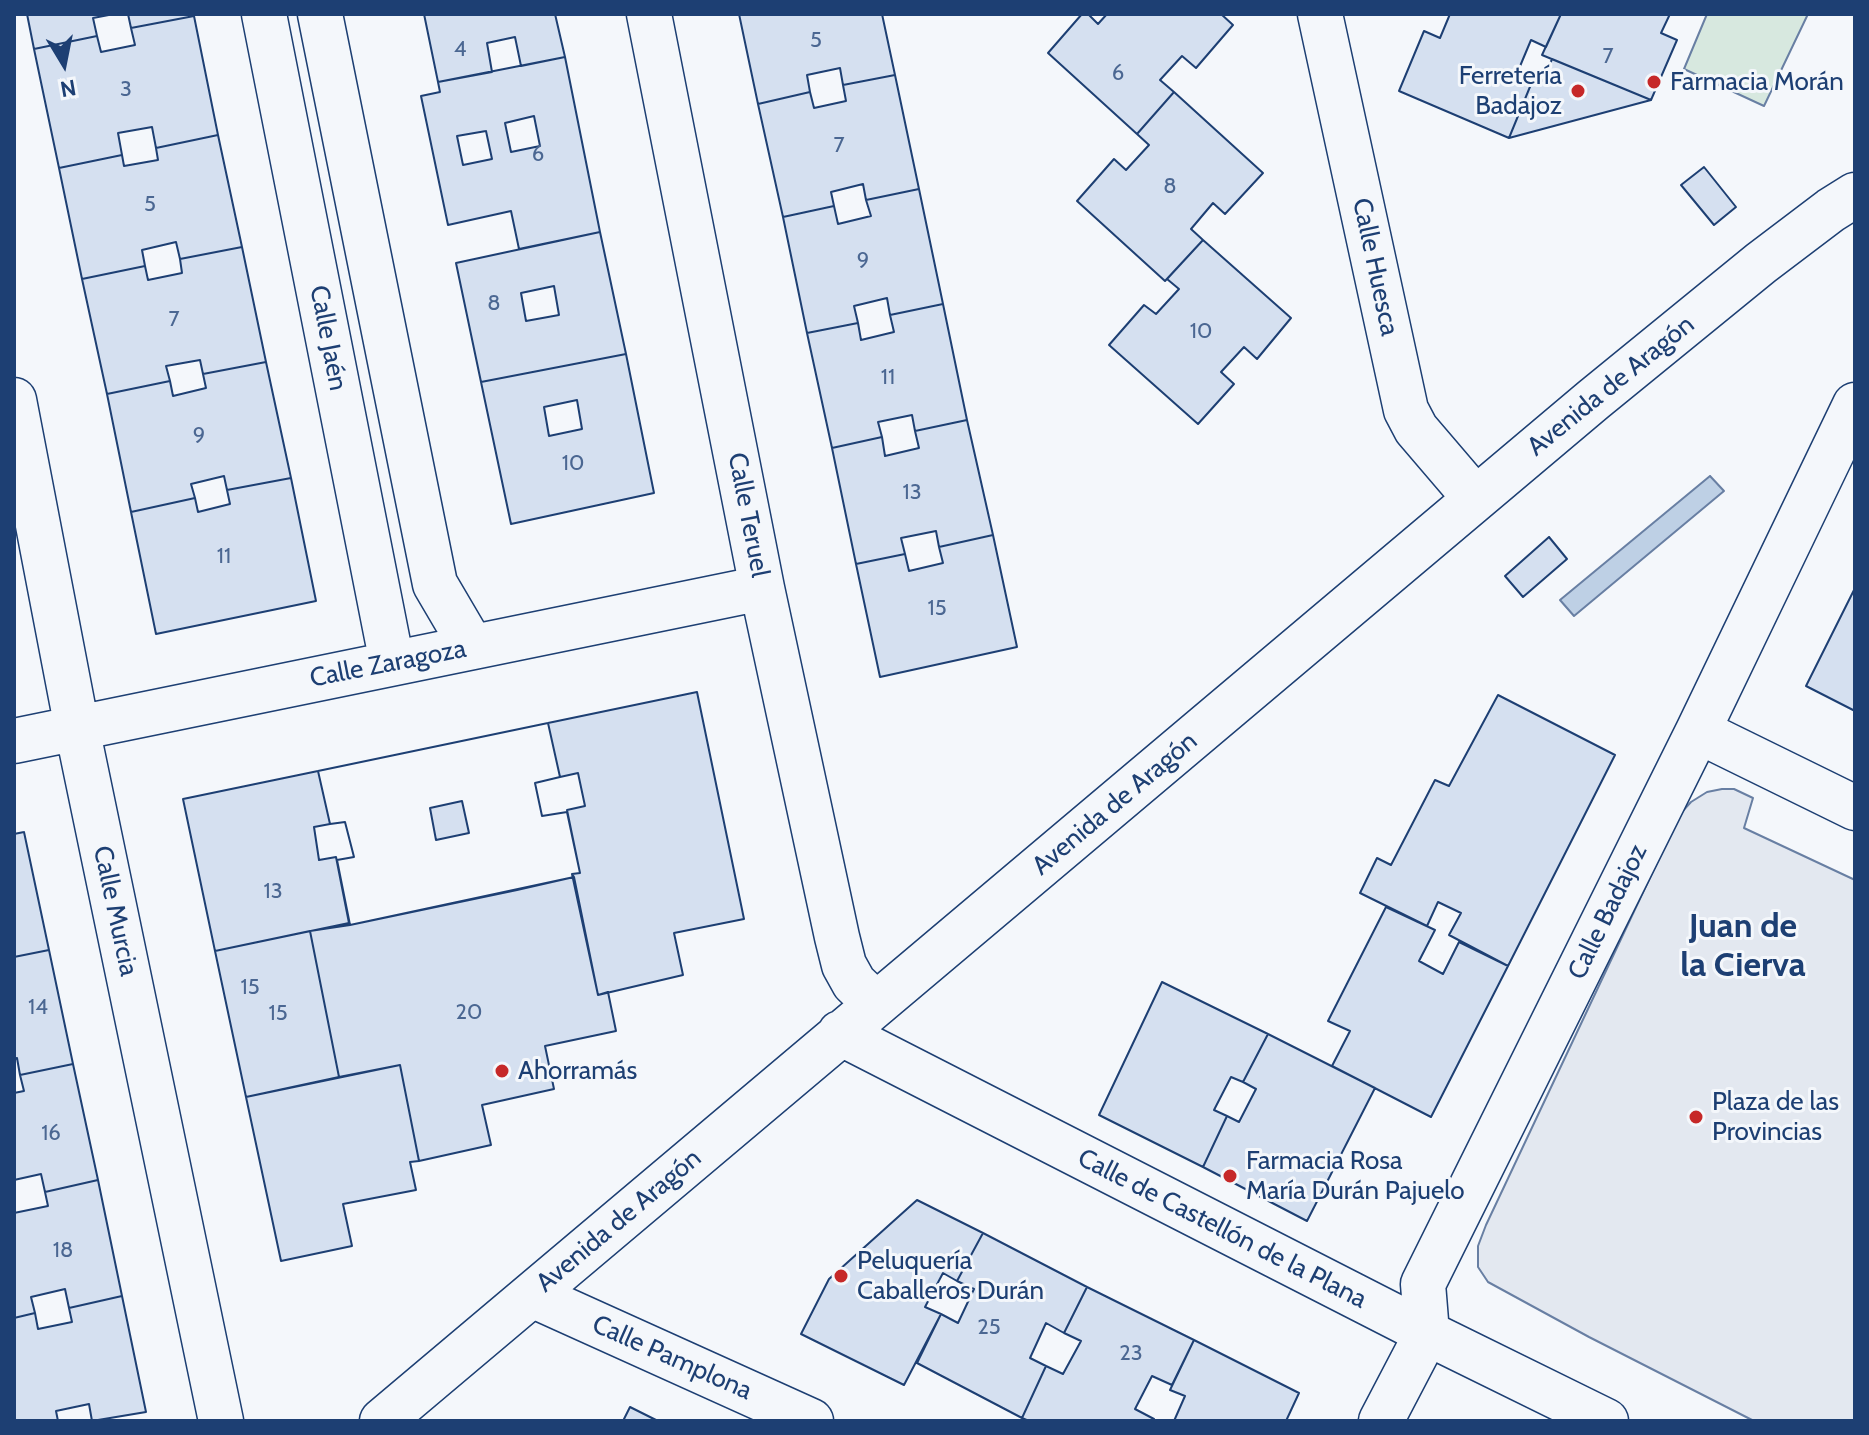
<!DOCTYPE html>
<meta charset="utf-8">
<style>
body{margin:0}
#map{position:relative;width:1869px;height:1435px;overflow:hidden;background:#f4f7fb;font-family:Cabin,sans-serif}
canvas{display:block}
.frame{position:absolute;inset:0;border:16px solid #1d3f73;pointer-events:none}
.north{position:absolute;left:24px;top:24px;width:80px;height:80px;-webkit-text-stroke:6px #f4f7fb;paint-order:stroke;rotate:170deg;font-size:22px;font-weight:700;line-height:32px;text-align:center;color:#1d3f73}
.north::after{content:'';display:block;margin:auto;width:28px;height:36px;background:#1d3f73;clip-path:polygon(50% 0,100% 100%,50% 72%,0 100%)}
</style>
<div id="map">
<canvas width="1869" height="1435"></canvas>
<div class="frame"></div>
<div class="north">N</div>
</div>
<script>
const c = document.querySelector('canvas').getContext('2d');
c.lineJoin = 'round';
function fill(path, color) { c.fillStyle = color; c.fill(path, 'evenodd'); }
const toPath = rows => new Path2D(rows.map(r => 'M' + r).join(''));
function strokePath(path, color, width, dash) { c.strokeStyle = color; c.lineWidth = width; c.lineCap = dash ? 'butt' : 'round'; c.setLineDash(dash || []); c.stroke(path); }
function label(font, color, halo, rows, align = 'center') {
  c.font = font + ' Cabin,sans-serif'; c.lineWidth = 6; c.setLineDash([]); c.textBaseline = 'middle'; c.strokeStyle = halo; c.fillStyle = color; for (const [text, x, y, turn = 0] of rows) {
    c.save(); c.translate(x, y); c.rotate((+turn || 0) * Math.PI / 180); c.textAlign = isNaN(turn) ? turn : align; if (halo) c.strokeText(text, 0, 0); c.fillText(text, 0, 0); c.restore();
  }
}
const green = toPath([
 [1707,14,1808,14,1764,106,1684,69,1707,14]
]);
const parking = toPath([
 [1722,789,1734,789,1753,798,1744,828,1855,880,1855,1421,1754,1421,1589,1337,1488,1282,1478,1267,1478,1246,1486,1225,1680,814,1691,802,1707,792,1722,789]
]);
const water = toPath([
 [1710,476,1724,491,1574,616,1560,600,1710,476]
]);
const building = toPath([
 [27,14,114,14,93,18,97,36,34,49,27,14],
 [128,14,193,14,194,16,131,28,128,14],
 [424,14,555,14,565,57,521,66,515,37,487,43,492,72,438,82,424,14],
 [739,14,882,14,895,75,843,85,840,68,807,75,810,92,758,104,739,14],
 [1082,14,1088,14,1098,24,1107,14,1221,14,1233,25,1196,68,1182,56,1160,80,1174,92,1137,134,1048,53,1082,14],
 [1450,14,1561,14,1546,47,1531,40,1518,71,1534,77,1509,138,1399,91,1424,31,1440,38,1450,14],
 [1561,14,1670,14,1661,33,1677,40,1651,100,1542,55,1561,14],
 [194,16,218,135,156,148,152,127,118,133,122,155,59,168,34,49,97,36,101,52,135,45,131,28,194,16],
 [565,57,600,232,519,249,511,211,448,225,421,96,440,92,438,82,565,57],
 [534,116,540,146,511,152,505,123,534,116],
 [486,131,492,159,463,165,457,136,486,131],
 [1552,59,1651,100,1509,138,1534,77,1543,81,1552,59],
 [895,75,919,189,866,200,863,184,831,192,834,206,783,217,758,104,810,92,814,108,846,101,843,85,895,75],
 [1174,92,1263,173,1225,214,1213,203,1191,229,1203,240,1165,281,1077,201,1114,159,1126,170,1149,145,1137,134,1174,92],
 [218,135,242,247,180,259,176,242,142,250,145,266,82,279,59,168,122,155,124,166,158,160,156,148,218,135],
 [1704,167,1736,207,1714,225,1681,185,1704,167],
 [919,189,943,304,890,315,887,298,854,306,858,323,807,333,783,217,834,206,838,224,871,216,866,200,919,189],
 [600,232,626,354,481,382,456,263,600,232],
 [554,286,559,315,526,321,521,293,554,286],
 [1203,240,1291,318,1257,359,1244,347,1221,372,1234,384,1198,424,1109,345,1144,305,1156,314,1179,289,1167,279,1203,240],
 [242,247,266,362,203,374,200,360,166,366,170,381,107,394,82,279,145,266,148,280,182,273,180,259,242,247],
 [943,304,967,420,915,431,912,415,878,422,882,437,832,448,807,333,858,323,861,340,894,332,890,315,943,304],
 [626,354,654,493,511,524,481,382,626,354],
 [577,400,582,429,549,436,544,407,577,400],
 [266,362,291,478,227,490,224,476,191,484,195,498,131,512,107,394,170,381,173,396,206,388,203,374,266,362],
 [967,420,993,535,939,547,936,531,901,538,905,554,856,564,832,448,882,437,885,456,919,448,915,431,967,420],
 [291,478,316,601,156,634,131,512,195,498,198,512,230,504,227,490,291,478],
 [993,535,1017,647,880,677,856,564,905,554,909,571,943,563,939,547,993,535],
 [1549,537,1567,559,1523,597,1505,576,1549,537],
 [1855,588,1855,711,1806,686,1855,588],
 [697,692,744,919,674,933,683,975,598,995,572,874,580,873,567,810,585,806,578,773,560,777,548,723,697,692],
 [1498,695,1615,755,1508,966,1449,935,1461,913,1438,902,1427,926,1360,893,1377,858,1391,865,1435,780,1449,786,1498,695],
 [548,723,560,777,535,783,542,816,567,812,580,873,572,874,574,877,517,890,350,925,337,860,354,857,345,822,330,824,318,771,548,723],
 [462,801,469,833,436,840,430,808,462,801],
 [548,723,560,777,535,783,542,816,567,812,580,873,572,874,574,877,517,890,350,925,337,860,354,857,345,822,330,824,318,771,548,723],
 [318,771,330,824,314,827,319,860,336,857,349,923,215,951,183,799,318,771],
 [24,832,49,950,14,957,14,834,24,832],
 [574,877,598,995,608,992,616,1031,545,1046,554,1089,482,1105,491,1145,419,1161,400,1065,339,1077,310,931,350,925,574,877],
 [1386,907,1435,930,1419,961,1443,974,1459,942,1508,966,1431,1117,1332,1066,1350,1031,1328,1021,1386,907],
 [310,931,339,1077,246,1097,215,951,310,931],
 [49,950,73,1064,20,1075,17,1058,14,1059,14,957,49,950],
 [1162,982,1268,1034,1243,1082,1231,1077,1214,1110,1227,1116,1203,1167,1099,1115,1162,982],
 [1268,1034,1375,1088,1307,1221,1203,1167,1227,1116,1239,1122,1256,1089,1243,1082,1268,1034],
 [73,1064,98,1180,45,1192,41,1174,14,1180,14,1093,24,1091,20,1075,73,1064],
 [400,1065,419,1161,410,1162,416,1190,343,1204,352,1246,281,1261,246,1097,400,1065],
 [98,1180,122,1296,69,1308,65,1289,31,1297,35,1313,14,1318,14,1213,48,1206,45,1192,98,1180],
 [917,1200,983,1233,957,1281,943,1273,925,1307,941,1314,904,1385,801,1334,829,1279,917,1200],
 [983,1233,1087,1287,1064,1333,1046,1323,1030,1358,1046,1366,1022,1418,917,1363,941,1314,958,1323,974,1289,957,1281,983,1233],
 [1087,1287,1194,1340,1172,1385,1152,1376,1135,1409,1154,1419,1153,1421,1029,1421,1022,1418,1046,1366,1063,1374,1081,1341,1064,1333,1087,1287],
 [122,1296,146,1412,92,1421,89,1404,56,1411,58,1421,14,1421,14,1318,35,1313,38,1329,72,1322,69,1308,122,1296],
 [1194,1340,1299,1393,1286,1421,1174,1421,1185,1396,1170,1390,1194,1340],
 [630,1407,658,1421,623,1421,630,1407]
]);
const minor = toPath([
 [264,14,392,663],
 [320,14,435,584,472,647],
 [649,14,762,588,837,937,844,965,854,983,876,1004],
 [1320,14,1406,410,1416,429,1475,498],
 [14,400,77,728,221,1421],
 [1698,731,1855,808],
 [14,741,762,588],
 [840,1033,1427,1333,1606,1421],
 [532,1295,811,1421],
 [382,1421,1593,400,1761,263,1831,210,1855,195],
 [1381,1421,1427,1333,1423,1284,1698,731,1855,405]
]);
const markers = [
 [1654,82,8,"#c62828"],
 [1578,91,8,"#c62828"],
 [502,1071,8,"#c62828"],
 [1696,1117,8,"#c62828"],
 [1230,1176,8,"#c62828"],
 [841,1276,8,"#c62828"]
];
const numberNames = [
 ["5",816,41],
 ["4",460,50],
 ["7",1608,57],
 ["6",1118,74],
 ["3",126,90],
 ["7",839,146],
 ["6",538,155],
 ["8",1170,187],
 ["5",150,205],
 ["9",863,261],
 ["8",494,304],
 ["7",174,320],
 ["10",1201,332],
 ["11",888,378],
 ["9",199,436],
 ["10",573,464],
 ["13",912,493],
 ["11",224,557],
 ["15",937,609],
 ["13",273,892],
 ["15",250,988],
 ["14",38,1008],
 ["20",469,1013],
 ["15",278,1014],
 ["16",51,1134],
 ["18",63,1251],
 ["25",989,1328],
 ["23",1131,1354]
];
const poiNames = [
 ["Ferretería",1562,76,"right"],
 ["Badajoz",1562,106,"right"],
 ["Farmacia Morán",1670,82],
 ["Ahorramás",518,1071],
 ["Plaza de las",1712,1102],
 ["Provincias",1712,1132],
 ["Farmacia Rosa",1246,1161],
 ["María Durán Pajuelo",1246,1191],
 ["Peluquería",857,1261],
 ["Caballeros Durán",857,1291]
];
const streetNames = [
 ["Calle Huesca",1375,267,78],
 ["Calle Jaén",328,338,79],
 ["Avenida de Aragón",1611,386,-39],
 ["Calle Teruel",748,515,79],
 ["Calle Zaragoza",388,664,-11],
 ["Avenida de Aragón",1115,804,-40],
 ["Calle Murcia",115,911,78],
 ["Calle Badajoz",1608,912,-64],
 ["Avenida de Aragón",619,1221,-40],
 ["Calle de Castellón de la Plana",1222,1229,27],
 ["Calle Pamplona",672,1358,24]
];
const districtNames = [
 ["Juan de",1743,927],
 ["la Cierva",1743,966]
];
fill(green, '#d7e8df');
strokePath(green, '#687fa3', 2);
fill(parking, '#e3e8f0');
strokePath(parking, '#687fa3', 2);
fill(water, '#bed0e5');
strokePath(water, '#687fa3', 2);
fill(building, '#d5e0f0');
strokePath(building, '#1d3f73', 2);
strokePath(minor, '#1d3f73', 47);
strokePath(minor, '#f4f7fb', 44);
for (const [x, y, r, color] of markers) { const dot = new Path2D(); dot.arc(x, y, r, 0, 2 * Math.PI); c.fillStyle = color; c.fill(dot); strokePath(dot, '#f4f7fb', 3); }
label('22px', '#4b6792', null, numberNames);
label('26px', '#1d3f73', '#f4f7fb', poiNames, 'left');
label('26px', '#1d3f73', '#f4f7fb', streetNames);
label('bold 34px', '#1d3f73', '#f4f7fb', districtNames);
</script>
